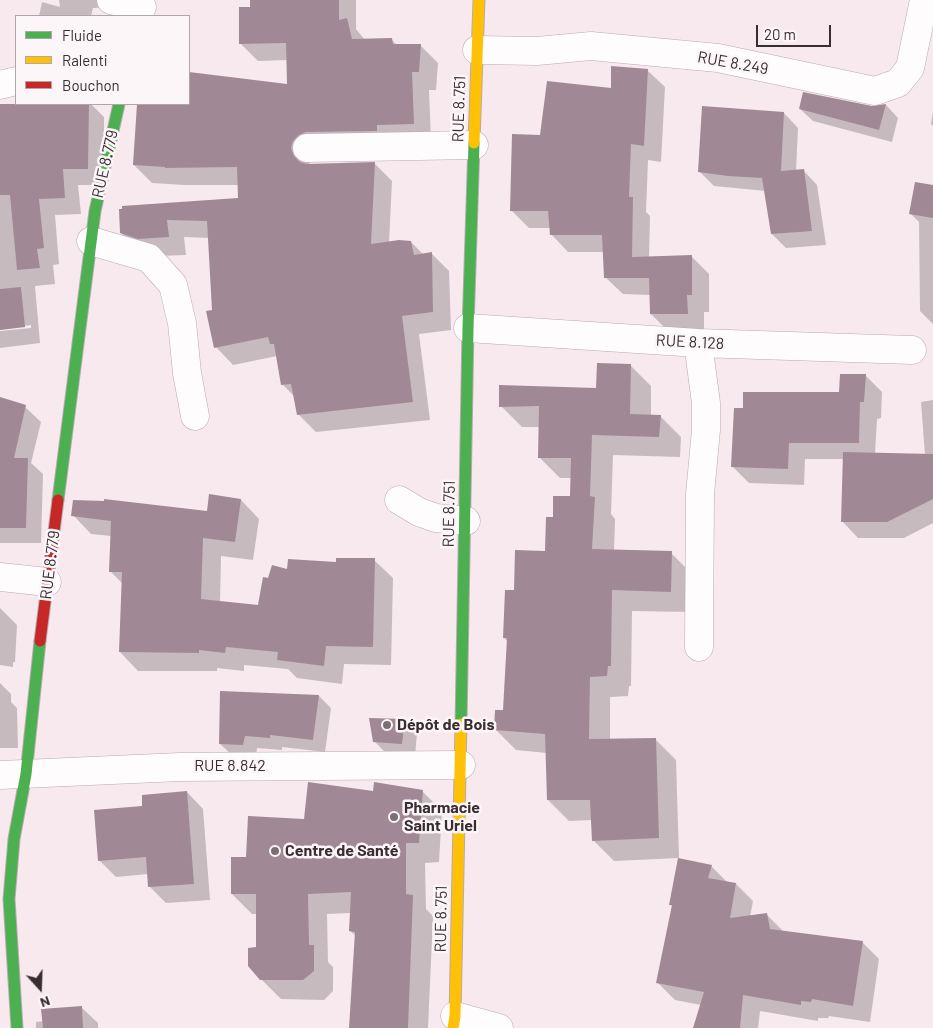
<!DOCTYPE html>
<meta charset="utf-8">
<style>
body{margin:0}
#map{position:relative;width:933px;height:1028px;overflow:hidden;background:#f8e9ef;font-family:Barlow,sans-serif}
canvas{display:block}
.legend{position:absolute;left:15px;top:15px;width:175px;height:90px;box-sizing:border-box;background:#fdf6f9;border:1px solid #afa6a9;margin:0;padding:6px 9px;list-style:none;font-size:15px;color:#392d32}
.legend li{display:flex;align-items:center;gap:10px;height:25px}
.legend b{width:25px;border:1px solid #afa6a9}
.north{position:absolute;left:15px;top:963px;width:50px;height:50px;-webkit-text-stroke:4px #fdf6f9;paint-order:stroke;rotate:160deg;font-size:14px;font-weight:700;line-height:20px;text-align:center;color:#392d32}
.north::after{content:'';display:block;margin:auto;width:18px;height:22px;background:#392d32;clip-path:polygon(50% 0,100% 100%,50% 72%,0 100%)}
.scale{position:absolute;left:756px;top:25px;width:75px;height:22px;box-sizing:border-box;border:2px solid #392d32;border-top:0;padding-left:6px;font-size:15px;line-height:18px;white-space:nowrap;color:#392d32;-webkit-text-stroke:4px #fdf6f9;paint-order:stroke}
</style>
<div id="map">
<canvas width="933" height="1028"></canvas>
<ul class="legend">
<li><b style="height:6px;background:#4caf50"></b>Fluide</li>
<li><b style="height:6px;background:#ffc107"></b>Ralenti</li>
<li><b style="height:6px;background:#c62828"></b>Bouchon</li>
</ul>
<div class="north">N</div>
<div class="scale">20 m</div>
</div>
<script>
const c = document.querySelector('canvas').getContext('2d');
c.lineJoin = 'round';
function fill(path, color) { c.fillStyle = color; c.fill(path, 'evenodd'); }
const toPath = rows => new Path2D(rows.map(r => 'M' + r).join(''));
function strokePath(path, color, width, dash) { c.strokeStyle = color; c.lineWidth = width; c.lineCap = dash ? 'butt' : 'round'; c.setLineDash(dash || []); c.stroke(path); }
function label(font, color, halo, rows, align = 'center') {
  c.font = font + ' Barlow,sans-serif'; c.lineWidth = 5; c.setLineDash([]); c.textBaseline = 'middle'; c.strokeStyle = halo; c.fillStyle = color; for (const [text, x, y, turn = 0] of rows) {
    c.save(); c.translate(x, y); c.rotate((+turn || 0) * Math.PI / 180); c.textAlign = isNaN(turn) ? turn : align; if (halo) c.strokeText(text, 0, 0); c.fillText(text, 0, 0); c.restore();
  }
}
const shadow = toPath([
 [59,0,130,0,116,7,93,8,91,16,39,16,42,2,60,7],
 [251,0,356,0,356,29,365,40,391,39,397,45,420,45,438,63,436,90,429,90,431,141,311,158,309,165,375,164,392,181,389,243,411,242,424,255,431,253,449,271,451,330,419,334,430,420,316,432,298,414,295,397,283,385,277,356,233,365,216,347,209,238,184,237,186,255,157,256,139,250,121,233,240,199,239,185,184,185,152,183,134,165,138,104,189,104,190,74,288,86,288,60,258,61,240,43,251,8],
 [647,70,665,87,661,162,648,160,646,212,650,216,649,258,691,256,709,274,709,312,704,312,704,331,668,331,651,314,651,295,623,294,605,277,604,252,568,252,551,234,550,228,529,228,512,211,541,136,612,89],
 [42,104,91,104,104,117,104,185,78,185,81,214,55,215,59,264,53,265,55,284,35,286,40,343,0,348,0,331,31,328,31,325,0,329,0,105],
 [886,105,898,118,892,142,813,121,800,109,872,108],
 [933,112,933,126,931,124],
 [784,113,798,128,796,171,803,170,817,185,826,245,786,248,772,234,766,191,714,186,699,171],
 [933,186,933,324,920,311,919,222,910,213],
 [630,365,651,386,651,416,660,416,681,437,680,457,613,455,611,514,615,519,614,551,671,553,692,574,691,612,632,611,631,686,629,686,628,696,610,697,610,740,655,739,676,760,679,858,614,861,593,840,592,820,569,821,548,800,547,753,516,750,495,729,504,712,508,642,504,638,515,591,546,553,554,518,571,497,571,478,560,478,539,457,540,427,522,427,501,406,597,389],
 [865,375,882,392,881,418,877,419,875,454,925,455,921,402,933,400,933,523,904,538,858,538,843,522,844,459,805,459,804,485,749,483,732,466,744,409,840,393],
 [0,397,3,400,25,407,41,422,31,463,43,474,41,543,0,543],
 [241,500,259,519,253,560,221,556,220,602,259,606,269,579,288,571,337,563,374,560,393,578,391,665,344,664,342,684,297,678,288,669,244,665,244,671,217,668,217,671,138,671,120,652,123,584,110,571,111,536,91,534,73,515,208,512],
 [0,608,17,625,15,662,13,662,13,667,0,665],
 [0,683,11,694,11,702,17,708,18,748,0,748],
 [221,692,319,696,331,708,325,752,282,747,282,750,257,748,256,757,233,756,220,744],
 [370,719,405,720,417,733,415,756,387,754,374,741],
 [422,791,442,811,439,862,425,863,426,909,433,916,428,1028,350,1028,356,936,350,931,351,913,327,914,328,962,333,967,333,991,324,1000,281,999,261,979,257,948,257,914,252,914,232,894,247,858,305,820,374,792],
 [187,792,203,809,210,900,166,903,149,886,148,874,116,877,99,860,144,807],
 [711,866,728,883,736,884,753,901,750,917,766,914,784,932,862,942,879,959,870,1022,829,1016,828,1018,818,1018,818,1021,760,1011,758,1028,694,1028,701,1005,675,1000,658,983,673,908,670,904],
 [81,1007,98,1023,98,1028,36,1028,36,1022,44,1021]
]);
const building = toPath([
 [250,0,339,0,339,20,347,18,352,39,392,38,393,44,421,44,419,72,412,72,414,124,377,125,377,131,306,132,299,135,293,141,291,148,294,156,300,162,307,164,375,162,371,244,399,240,411,241,414,255,432,252,433,312,402,316,413,402,297,415,291,384,281,385,274,344,270,344,268,337,214,348,206,311,212,310,207,221,167,220,169,237,138,239,120,233,119,209,122,209,122,206,238,198,237,167,165,168,165,167,133,165,137,104,189,104,189,72,287,84,286,43,239,44,239,7,250,7],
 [611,66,648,69,644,146,631,144,629,197,633,197,632,257,692,255,692,295,687,295,688,314,650,314,649,278,604,278,602,235,550,235,548,211,510,211,512,134,540,135,547,81,611,88],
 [803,92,872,106,886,104,879,130,799,109],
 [0,104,89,104,88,169,63,169,65,198,39,199,44,248,37,249,40,268,17,270,10,195,0,195],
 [702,106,784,112,781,171,804,169,812,231,771,234,762,178,728,176,698,172],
 [915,182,933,185,933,218,909,214],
 [21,287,25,327,0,330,0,289],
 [597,363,631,364,630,414,661,415,659,437,592,435,590,496,595,497,592,549,672,551,671,592,612,590,611,666,608,666,607,676,590,677,589,739,656,738,659,838,592,841,590,800,547,800,545,734,494,730,495,710,503,710,507,638,503,638,505,590,514,590,515,550,545,551,546,517,553,517,553,496,570,496,571,458,538,458,539,406,499,407,499,385,596,388],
 [840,374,866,374,864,402,860,402,859,443,789,443,788,469,731,467,734,408,743,408,743,392,839,392],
 [0,397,26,405,14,458,28,458,26,528,0,528],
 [843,452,933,454,933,499,887,522,841,522],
 [209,494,241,499,235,542,203,538,201,599,258,605,263,577,268,578,272,565,287,569,288,559,336,562,336,558,375,558,373,647,326,646,324,666,277,660,278,652,226,647,225,653,199,650,199,653,119,652,122,572,109,572,111,521,71,516,73,500,104,501,104,499,207,511],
 [220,691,319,695,313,740,270,735,270,738,245,736,243,745,219,744],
 [369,718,405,719,402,744,373,742],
 [308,782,373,791,374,782,423,790,419,843,406,843,406,894,413,895,408,1028,349,1028,355,932,349,931,351,892,308,894,309,945,314,945,314,971,303,980,260,980,248,966,248,948,256,947,256,894,231,894,231,857,246,857,248,816,304,819],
 [187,791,194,884,148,887,146,857,98,861,94,810,142,806,142,795],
 [678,858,712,865,708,878,736,883,730,918,767,913,770,929,863,941,853,1006,812,999,811,1002,801,1001,801,1005,743,995,740,1028,693,1028,704,992,656,983,672,905,669,905],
 [82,1006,83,1028,43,1028,41,1009]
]);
const street = toPath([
 [111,0,142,7],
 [477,50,537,51,591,46,718,58,875,91,898,83,910,68,924,0],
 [0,85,16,81],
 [307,148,474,145],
 [91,241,149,258,173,285,182,323,187,373,195,416],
 [468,328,698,343,912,350],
 [698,343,706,403,706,430,700,494,699,647],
 [399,500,419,512,436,518,466,521],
 [0,577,47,582],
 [0,775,180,767,461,765],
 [455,1016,499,1028]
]);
const fast = toPath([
 [58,500,95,211,119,104],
 [461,724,468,328,474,143],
 [17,1028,9,899,14,839,26,774,40,641]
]);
const slow = toPath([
 [474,143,479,0],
 [453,1028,455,1016,461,724]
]);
const jam = toPath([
 [40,641,58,500]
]);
const markers = [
 [387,725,5,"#7c6f74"],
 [394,817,5,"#7c6f74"],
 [275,851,5,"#7c6f74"]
];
const streetNames = [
 ["RUE 8.249",733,63,10],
 ["RUE 8.751",459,109,-88],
 ["RUE 8.779",105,164,-77],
 ["RUE 8.128",690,342,3],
 ["RUE 8.751",449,514,-89],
 ["RUE 8.779",50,565,-83],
 ["RUE 8.842",230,766],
 ["RUE 8.751",441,919,-89]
];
const poiNames = [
 ["Dépôt de Bois",397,725],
 ["Pharmacie",404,808],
 ["Saint Uriel",404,826],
 ["Centre de Santé",285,851]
];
fill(shadow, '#0003');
fill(building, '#a08994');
strokePath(street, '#b8abb0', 29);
strokePath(fast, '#b8abb0', 13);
strokePath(slow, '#b8abb0', 13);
strokePath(jam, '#b8abb0', 13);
strokePath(street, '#fefcfd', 28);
strokePath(fast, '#4caf50', 11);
strokePath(slow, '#ffc107', 11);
strokePath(jam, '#c62828', 11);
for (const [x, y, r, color] of markers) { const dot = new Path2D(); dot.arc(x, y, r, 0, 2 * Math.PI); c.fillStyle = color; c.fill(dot); strokePath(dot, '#fdf6f9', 2); }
label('16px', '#392d32', '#fdf6f9', streetNames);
label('bold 16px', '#392d32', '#fdf6f9', poiNames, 'left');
</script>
